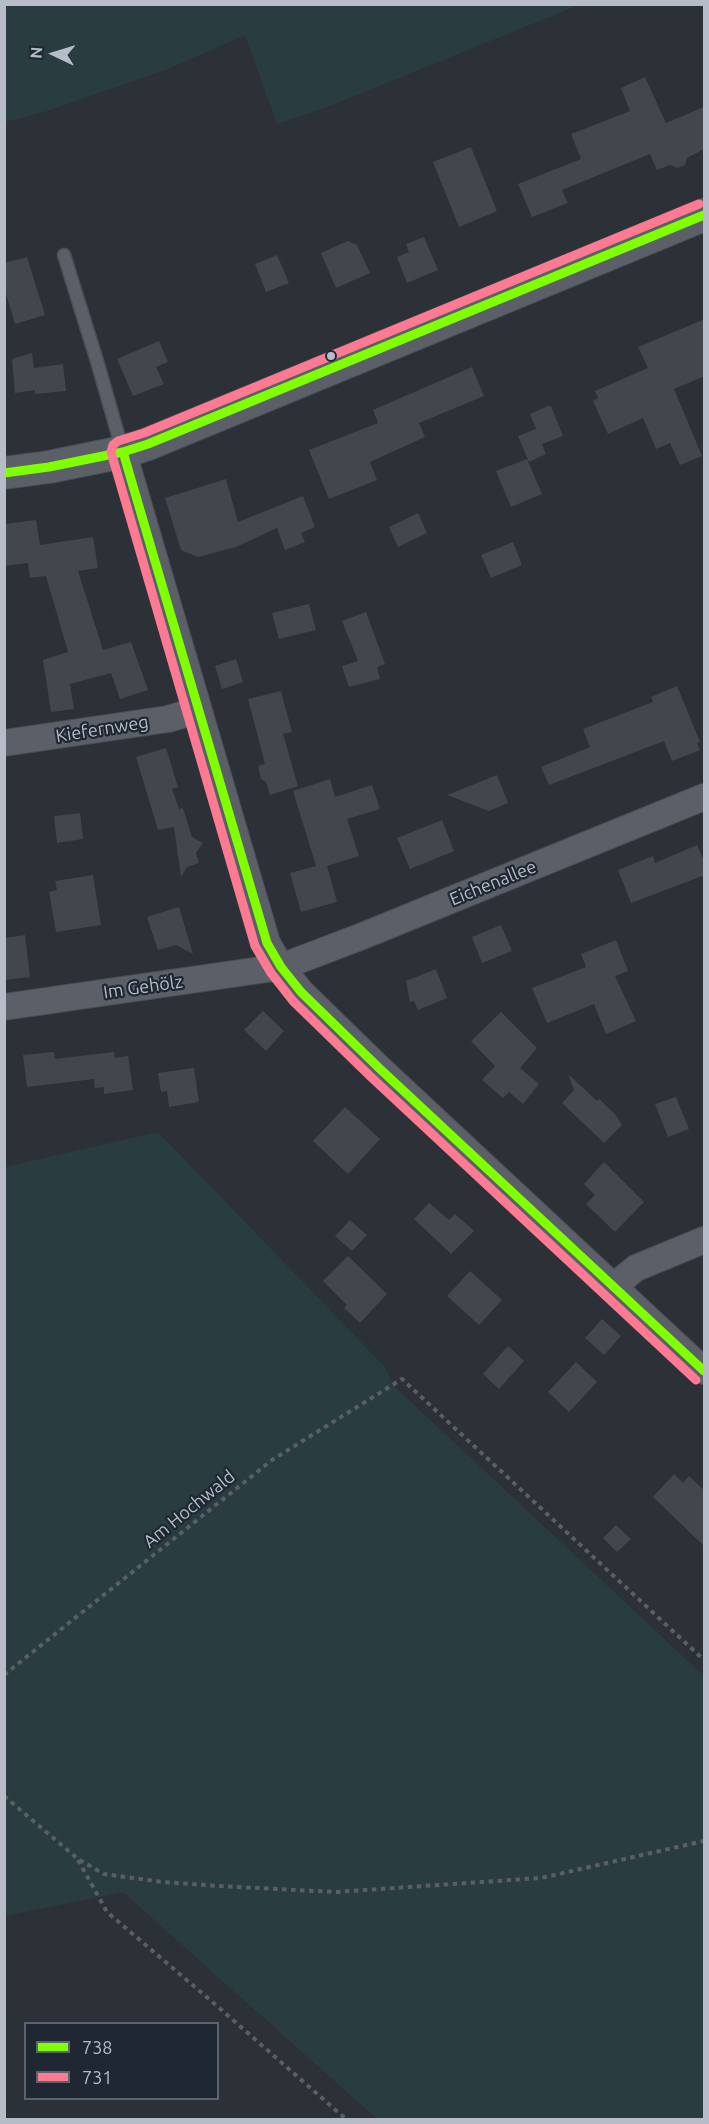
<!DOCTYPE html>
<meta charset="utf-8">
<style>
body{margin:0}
#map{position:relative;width:709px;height:2124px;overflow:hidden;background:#2c3138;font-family:Ubuntu,sans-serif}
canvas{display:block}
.frame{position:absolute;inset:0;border:6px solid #b6bdc9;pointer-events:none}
.legend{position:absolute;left:24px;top:2022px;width:195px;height:78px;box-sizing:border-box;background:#1f2733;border:2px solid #5b636f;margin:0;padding:8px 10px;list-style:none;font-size:18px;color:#b6bdc9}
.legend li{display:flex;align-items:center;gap:12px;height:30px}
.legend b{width:30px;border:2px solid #5b636f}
.north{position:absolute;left:24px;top:24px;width:60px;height:60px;-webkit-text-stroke:4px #1f2733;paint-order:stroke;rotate:274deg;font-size:16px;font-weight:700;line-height:24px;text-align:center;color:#b6bdc9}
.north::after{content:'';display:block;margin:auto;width:21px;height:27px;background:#b6bdc9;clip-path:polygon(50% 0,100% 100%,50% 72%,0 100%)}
</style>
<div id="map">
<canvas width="709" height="2124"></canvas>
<div class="frame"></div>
<ul class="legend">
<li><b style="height:8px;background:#7fff00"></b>738</li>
<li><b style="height:8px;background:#fe7a93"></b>731</li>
</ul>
<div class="north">N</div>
</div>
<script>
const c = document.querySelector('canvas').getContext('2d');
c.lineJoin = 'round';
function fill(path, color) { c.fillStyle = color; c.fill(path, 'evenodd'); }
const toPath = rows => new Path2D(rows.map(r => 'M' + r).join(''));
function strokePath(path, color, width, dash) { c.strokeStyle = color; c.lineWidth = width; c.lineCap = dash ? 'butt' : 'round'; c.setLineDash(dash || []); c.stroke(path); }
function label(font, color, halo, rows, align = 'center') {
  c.font = font + ' Ubuntu,sans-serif'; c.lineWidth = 4.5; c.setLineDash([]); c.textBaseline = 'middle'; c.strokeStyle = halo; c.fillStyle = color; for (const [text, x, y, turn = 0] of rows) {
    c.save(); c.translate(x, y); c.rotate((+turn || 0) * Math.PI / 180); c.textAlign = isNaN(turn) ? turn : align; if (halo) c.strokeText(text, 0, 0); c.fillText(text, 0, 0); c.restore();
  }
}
const green = toPath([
 [4,5,5,4,579,5,327,107,277,124,245,35,168,69,44,112,5,122],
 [158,1132,384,1366,395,1387,704,1676,704,2119,377,2119,123,1892,5,1916,5,1167]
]);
const building = toPath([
 [645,77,666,123,704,107,704,149,687,158,685,165,677,168,670,165,657,170,650,154,562,190,568,203,532,217,518,184,581,159,571,134,630,111,621,88],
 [471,147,497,211,459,227,433,162],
 [424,237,438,270,407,283,397,257,409,252,406,244],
 [348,241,357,245,370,273,336,288,321,253],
 [277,255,289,283,266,292,255,264],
 [27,257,45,315,15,324,4,287,4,263],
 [705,319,705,376,674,389,702,456,680,465,670,443,656,449,643,418,608,434,593,401,598,398,595,391,648,368,638,347],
 [159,341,168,362,156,367,164,384,133,396,117,359],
 [32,353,34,368,63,364,66,391,35,394,35,390,15,393,12,359],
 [472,367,484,396,419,423,425,437,370,462,377,480,329,499,309,450,378,423,373,410],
 [548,406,551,406,563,436,542,444,546,454,529,462,518,436,536,429,530,414],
 [527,459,542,494,511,507,496,471],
 [226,479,238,522,303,496,315,527,301,533,305,542,285,550,277,528,236,547,198,557,181,550,165,498],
 [418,513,427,533,398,547,389,527],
 [36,520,40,545,93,537,98,568,78,571,103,650,131,642,148,690,120,699,111,673,70,684,74,709,51,712,43,660,68,652,46,576,30,578,28,563,4,566,4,524],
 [513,542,522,565,491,578,481,555],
 [309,604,316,630,279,639,272,613],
 [366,612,385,664,377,667,380,679,349,687,342,666,358,661,342,621],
 [236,659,243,682,222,689,215,666],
 [677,686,700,742,697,743,700,750,672,761,664,741,549,785,541,767,590,747,583,729,653,702,651,697],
 [281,691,292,732,283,734,298,786,270,795,266,782,261,779,258,766,265,764,248,699],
 [166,748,178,787,172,789,179,809,183,808,192,837,203,843,196,853,199,863,187,867,181,877,174,827,158,830,136,757],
 [497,775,508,803,489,811,447,795],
 [330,779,335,797,372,785,380,809,347,819,359,856,327,866,337,902,301,912,290,873,316,866,293,791],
 [80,813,83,839,57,843,54,816],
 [442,820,454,851,410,869,397,838],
 [697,845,705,863,705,875,631,903,618,870,653,856,655,863],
 [93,875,101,925,56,932,49,892,57,890,55,881],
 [179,907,193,954,176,945,158,950,147,917],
 [501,925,512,951,482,963,472,937],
 [25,935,30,977,4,980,4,938],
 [616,940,628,971,615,976,636,1021,606,1034,594,1004,547,1023,532,988,586,967,581,954],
 [436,969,447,998,418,1010,414,1001,410,1002,406,981],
 [263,1011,284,1031,266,1051,244,1030],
 [501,1012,537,1048,520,1068,539,1084,523,1104,509,1092,503,1098,482,1080,495,1066,471,1041],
 [54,1052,55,1059,114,1052,115,1058,128,1056,133,1090,104,1094,104,1087,95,1088,94,1079,27,1087,23,1055],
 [194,1068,199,1102,169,1107,167,1091,161,1092,158,1073],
 [568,1074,597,1101,599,1099,615,1114,622,1125,604,1143,562,1103,574,1090],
 [676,1097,689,1129,668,1137,655,1104],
 [345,1107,380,1139,348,1174,313,1141],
 [604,1162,644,1202,615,1232,586,1204,595,1195,584,1184],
 [429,1203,449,1220,455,1214,474,1231,451,1254,414,1219],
 [350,1220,367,1235,352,1251,335,1236],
 [348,1256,387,1294,360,1323,344,1308,347,1305,323,1281],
 [470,1271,502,1300,479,1325,447,1296],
 [602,1319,621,1336,604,1355,585,1338],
 [508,1346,524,1361,499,1389,483,1374],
 [576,1362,597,1382,569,1412,548,1392],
 [674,1474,683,1483,689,1476,705,1491,705,1547,653,1497],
 [616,1525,631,1539,617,1552,603,1538]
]);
const path = toPath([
 [4,1675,272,1460,402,1379,704,1660],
 [4,1796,78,1859,104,1874,162,1882,219,1886,335,1892,541,1878,704,1841],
 [78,1860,107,1912,209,1999,347,2120]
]);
const service = toPath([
 [64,255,97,361,123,452]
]);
const minor = toPath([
 [123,452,267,943,281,967,301,992,379,1068,704,1371],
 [4,743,168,719,198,710],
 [4,1007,281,967,360,937,704,797],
 [614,1286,636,1268,704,1240]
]);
const tertiary = toPath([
 [4,473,49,467,123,452,148,444,704,215]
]);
const bus1 = toPath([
 [123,452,267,943,281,967,301,992,379,1068,704,1371],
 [4,473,49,467,123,452,148,444,704,215]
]);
const bus2 = toPath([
 [696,1380,371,1077,293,1001,271,973,255,946,111,452,113,445,118,441,144,433,699,204]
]);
const markers = [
 [331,356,5,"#b6bdc9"]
];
const streetNames = [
 ["Kiefernweg",102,729,-9],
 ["Eichenallee",493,883,-22],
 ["Im Gehölz",143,987,-8],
 ["Am Hochwald",189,1509,-39]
];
fill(green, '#293c3f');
fill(building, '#42464d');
strokePath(service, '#4a4d53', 15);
strokePath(minor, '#4a4d53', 28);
strokePath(tertiary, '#4a4d53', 34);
strokePath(path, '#595f64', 4, [4.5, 4.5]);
strokePath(service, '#5b5f67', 12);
strokePath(minor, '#5b5f67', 26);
strokePath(tertiary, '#5b5f67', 32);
strokePath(bus1, '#7fff00', 9);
strokePath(bus2, '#fe7a93', 9);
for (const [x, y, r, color] of markers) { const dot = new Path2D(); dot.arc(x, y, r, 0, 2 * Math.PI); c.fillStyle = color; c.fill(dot); strokePath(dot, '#1f2733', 2); }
label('18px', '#b6bdc9', '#1f2733', streetNames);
</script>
